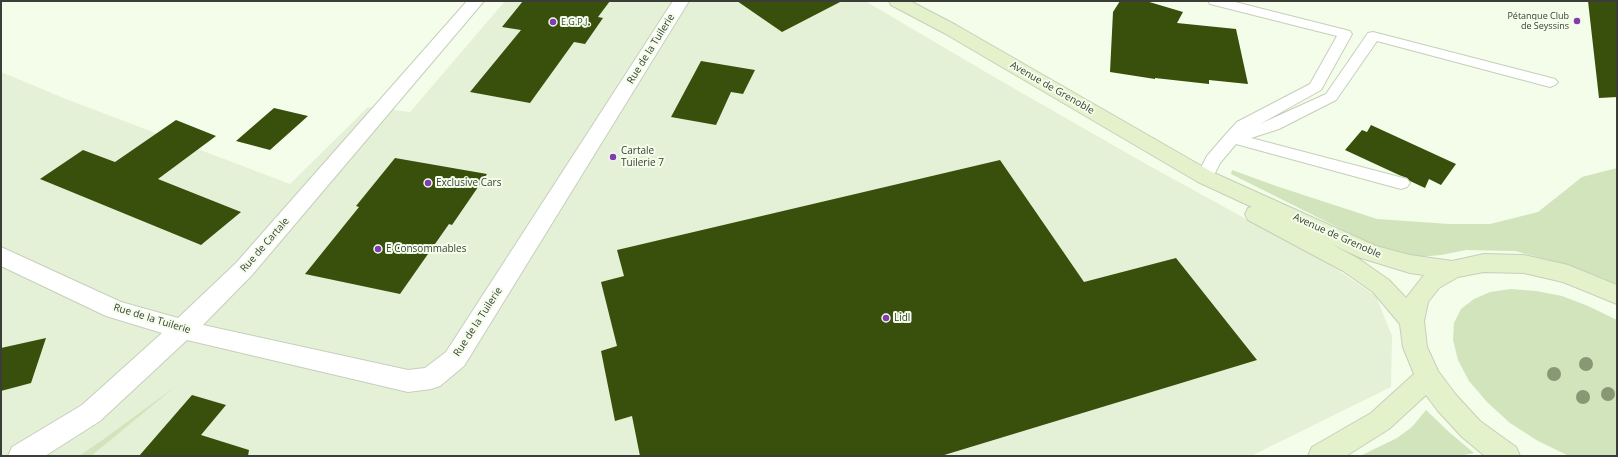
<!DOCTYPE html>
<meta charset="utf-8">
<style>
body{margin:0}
#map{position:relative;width:1618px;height:457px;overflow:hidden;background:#f3fde9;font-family:"Open Sans",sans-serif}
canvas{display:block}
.frame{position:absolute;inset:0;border:2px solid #3a3e36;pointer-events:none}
</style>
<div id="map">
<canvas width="1618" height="457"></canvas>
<div class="frame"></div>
</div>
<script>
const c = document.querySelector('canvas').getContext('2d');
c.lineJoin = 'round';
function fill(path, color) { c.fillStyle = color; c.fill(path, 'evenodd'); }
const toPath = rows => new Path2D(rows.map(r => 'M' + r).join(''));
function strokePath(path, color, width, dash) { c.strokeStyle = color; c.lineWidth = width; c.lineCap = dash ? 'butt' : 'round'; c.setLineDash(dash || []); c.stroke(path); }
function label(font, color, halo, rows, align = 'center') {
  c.font = font + ' "Open Sans",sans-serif'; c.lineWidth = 4; c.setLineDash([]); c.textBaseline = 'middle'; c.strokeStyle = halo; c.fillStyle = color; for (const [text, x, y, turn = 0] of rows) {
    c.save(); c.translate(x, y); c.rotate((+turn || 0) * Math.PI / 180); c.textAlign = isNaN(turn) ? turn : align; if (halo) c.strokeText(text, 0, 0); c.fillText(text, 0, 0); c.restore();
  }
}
const built = toPath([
 [505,1,865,1,996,78,1146,164,1330,265,1376,296,1392,336,1391,387,1251,456,1,456,1,72,66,99,290,184,368,107,410,112]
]);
const green = toPath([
 [1617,168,1617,286,1603,278,1567,265,1515,251,1466,250,1441,255,1416,257,1373,245,1231,174,1232,170,1276,186,1377,219,1449,224,1490,224,1538,212,1582,177],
 [1511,289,1536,291,1562,296,1588,306,1617,320,1617,456,1569,456,1538,441,1510,423,1487,402,1469,381,1458,360,1453,340,1454,323,1461,309,1474,299,1490,292],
 [176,386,91,456,79,456,104,439],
 [1426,410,1449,432,1474,453,1459,456,1360,456,1397,438,1412,427]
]);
const building = toPath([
 [523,1,610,1,598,17,603,18,585,44,574,42,530,103,470,92,521,30,502,27],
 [737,1,842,1,782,32],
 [1120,1,1146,1,1183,12,1177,23,1236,29,1248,84,1209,80,1209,84,1155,78,1155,79,1110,72,1113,12],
 [1588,1,1617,1,1617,97,1599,98],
 [701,61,755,70,743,94,731,92,716,125,671,117],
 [274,108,308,116,270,150,236,141],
 [176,120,216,136,158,179,241,212,201,245,40,179,83,150,115,162],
 [1371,125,1456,164,1441,185,1429,179,1425,188,1410,181,1407,178,1399,175,1345,150,1362,130,1367,132],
 [395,158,487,174,452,225,449,224,400,294,305,274,359,207,356,206],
 [1000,160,1084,282,1176,258,1257,360,941,456,640,456,632,416,615,421,601,351,617,346,601,282,624,276,617,250],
 [46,338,31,383,1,391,1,348],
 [192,395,226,405,201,435,249,450,248,456,139,456]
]);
const lane = toPath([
 [1208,1,1231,1,1350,31,1352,34,1321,90,1260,124,1326,94,1368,33,1373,32,1555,79,1558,82,1555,85,1550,87,1377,41,1336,100,1279,129,1251,138,1407,179,1410,183,1407,187,1401,189,1236,144,1220,163,1211,181,1205,183,1199,181,1196,177,1207,156,1226,134,1237,122,1310,84,1337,36,1210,4,1208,1]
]);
const street = toPath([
 [467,1,484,1,252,275,203,325,408,370,425,368,446,352,673,1,689,1,464,366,440,386,431,389,408,392,187,340,100,421,45,456,8,456,12,447,82,405,162,333,106,316,1,266,1,247,121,302,178,318,236,263,467,1]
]);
const secondary = toPath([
 [889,1,910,1,956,25,1212,172,1376,246,1410,255,1452,261,1484,254,1524,255,1568,265,1617,285,1617,304,1563,282,1524,273,1484,272,1458,277,1439,288,1428,302,1424,321,1427,347,1438,371,1456,395,1480,421,1516,447,1520,456,1485,456,1462,437,1438,411,1426,395,1389,429,1346,456,1308,456,1312,447,1371,413,1414,374,1403,347,1400,324,1373,292,1343,271,1248,220,1245,214,1248,208,1252,207,1198,182,944,33,891,5,889,1],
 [1331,244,1361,258,1410,273,1424,275,1406,298,1389,280,1359,259,1331,244]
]);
const trees = [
 [1586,364],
 [1554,374],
 [1608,394],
 [1583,397]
];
const markers = [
 [1577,21,4,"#803cb0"],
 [553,22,4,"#803cb0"],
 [613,157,4,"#803cb0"],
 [428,183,4,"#803cb0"],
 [378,249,4,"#803cb0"],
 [886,318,4,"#803cb0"]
];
const farPoinames = [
 ["Pétanque Club",1569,16],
 ["de Seyssins",1569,26],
 ["E.G.P.J.",561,22,"left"]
];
const streetNames = [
 ["Rue de la Tuilerie",651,49,-58],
 ["Avenue de Grenoble",1052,88,30],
 ["Avenue de Grenoble",1337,236,24],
 ["Rue de Cartale",265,245,-49],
 ["Rue de la Tuilerie",152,319,17],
 ["Rue de la Tuilerie",478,322,-57]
];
const poiNames = [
 ["Cartale",621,151],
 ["Tuilerie 7",621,163],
 ["Exclusive Cars",436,183],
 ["E Consommables",386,249],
 ["Lidl",894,318]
];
fill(built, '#e5f1d7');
fill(green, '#d1e4bb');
fill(building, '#38500c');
strokePath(lane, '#c6cfbb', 2);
strokePath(street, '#c6cfbb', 2);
strokePath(secondary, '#c6cfbb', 2);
fill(lane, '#fff');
fill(street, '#fff');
fill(secondary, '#e3f2ca');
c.fillStyle = '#889774';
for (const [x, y] of trees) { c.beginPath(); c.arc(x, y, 7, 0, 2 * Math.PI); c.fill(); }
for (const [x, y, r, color] of markers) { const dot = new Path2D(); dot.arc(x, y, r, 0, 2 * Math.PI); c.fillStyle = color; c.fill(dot); strokePath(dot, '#f3fde9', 1.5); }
label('9px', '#3a3e36', '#f3fde9', farPoinames, 'right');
label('10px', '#3a3e36', '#f3fde9', streetNames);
label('10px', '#3a3e36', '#f3fde9', poiNames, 'left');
</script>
